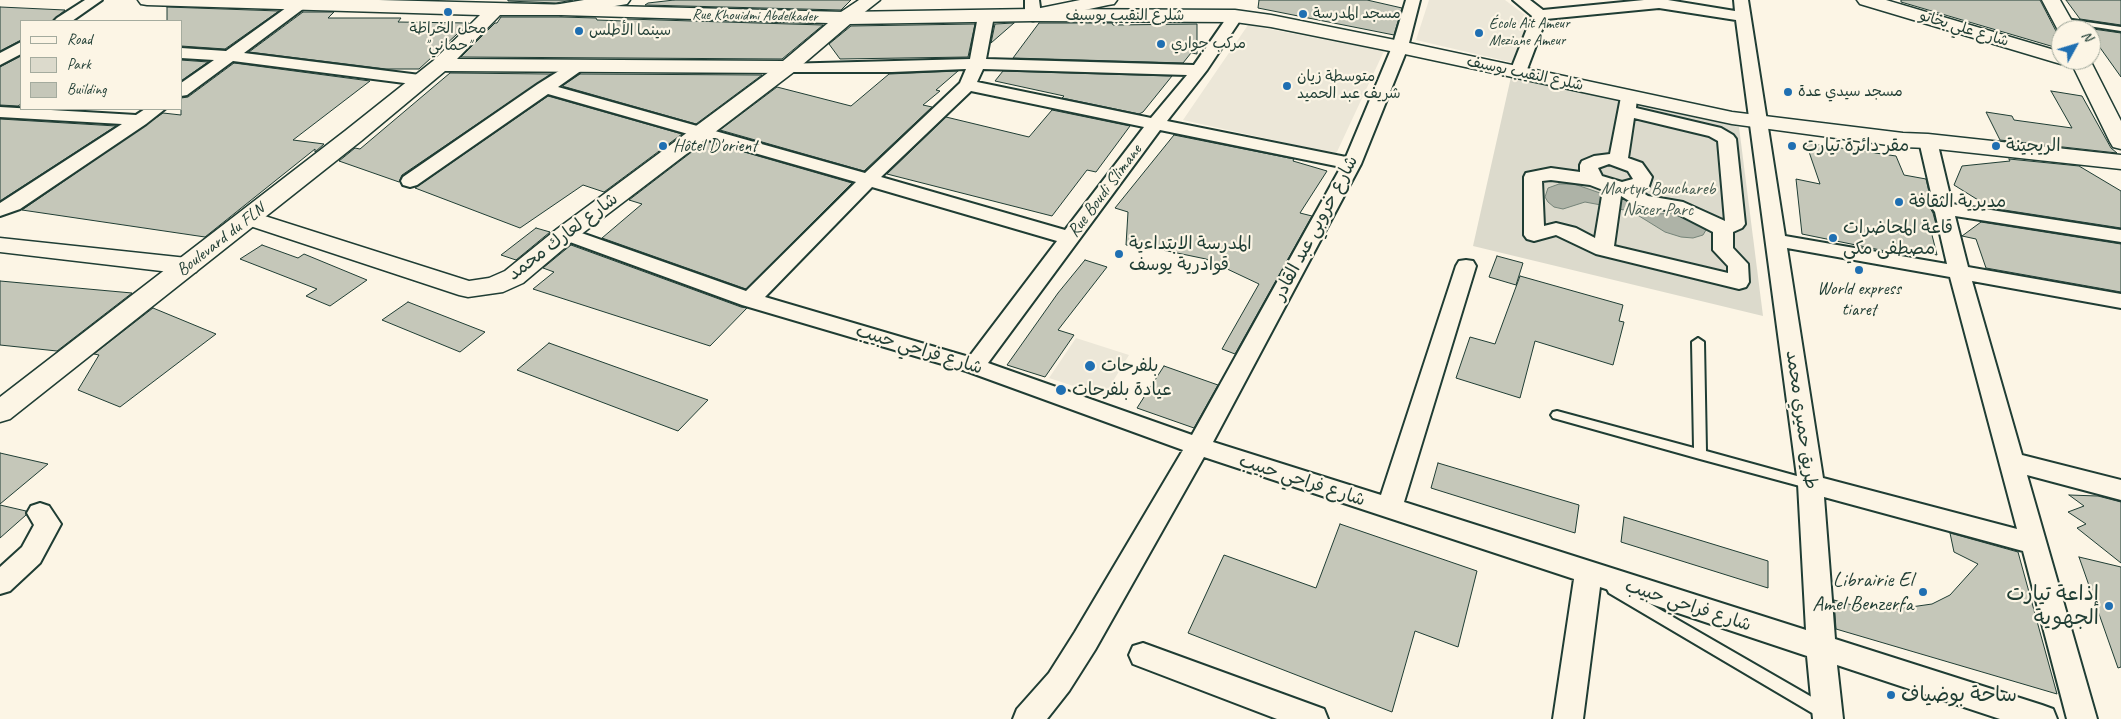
<!DOCTYPE html>
<meta charset="utf-8">
<style>
body{margin:0}
#map{position:relative;width:2121px;height:719px;overflow:hidden;background:#fcf5e5;font-family:Caveat,sans-serif}
canvas{display:block}
.legend{position:absolute;left:20px;top:20px;width:162px;height:90px;box-sizing:border-box;background:#fcf5e5;border:1px solid #a4ab9e;margin:0;padding:6px 9px;list-style:none;font-size:15px;color:#1f3d34}
.legend li{display:flex;align-items:center;gap:10px;height:25px}
.legend b{width:25px;border:1px solid #a4ab9e}
.north{position:absolute;left:2051px;top:20px;width:50px;height:50px;box-sizing:border-box;background:#fcf5e5;border:1px solid #a4ab9e;border-radius:50%;rotate:51deg;font-size:14px;font-weight:700;line-height:20px;text-align:center;color:#1f3d34}
.north::after{content:'';display:block;margin:auto;width:18px;height:22px;background:#1f6fb2;clip-path:polygon(50% 0,100% 100%,50% 72%,0 100%)}
</style>
<div id="map">
<canvas width="2121" height="719"></canvas>
<ul class="legend">
<li><b style="height:6px;background:#fcf5e5"></b>Road</li>
<li><b style="height:14px;background:#dcdacc"></b>Park</li>
<li><b style="height:14px;background:#c5c7b9"></b>Building</li>
</ul>
<div class="north">N</div>
</div>
<script>
const c = document.querySelector('canvas').getContext('2d');
c.lineJoin = 'round';
function fill(path, color) { c.fillStyle = color; c.fill(path, 'evenodd'); }
const toPath = rows => new Path2D(rows.map(r => 'M' + r).join(''));
function strokePath(path, color, width, dash) { c.strokeStyle = color; c.lineWidth = width; c.lineCap = dash ? 'butt' : 'round'; c.setLineDash(dash || []); c.stroke(path); }
function label(font, color, halo, rows, align = 'center') {
  c.font = font + ' Caveat,"Playpen Sans Arabic",sans-serif'; c.lineWidth = 4.5; c.setLineDash([]); c.textBaseline = 'middle'; c.strokeStyle = halo; c.fillStyle = color; for (const [text, x, y, turn = 0] of rows) {
    c.save(); c.translate(x, y); c.rotate((+turn || 0) * Math.PI / 180); c.textAlign = isNaN(turn) ? turn : align; if (halo) c.strokeText(text, 0, 0); c.fillText(text, 0, 0); c.restore();
  }
}
const built = toPath([
 [1429,0,1505,0,1541,27,1527,66,1416,40],
 [1248,25,1384,51,1336,154,1183,120],
 [1076,338,1129,355,1104,396,1049,378]
]);
const green = toPath([
 [1511,77,1739,127,1763,316,1473,246]
]);
const water = toPath([
 [1559,184,1574,184,1603,194,1601,205,1585,202,1563,209,1554,207,1548,202,1545,197,1548,188,1559,184],
 [1620,198,1635,202,1656,214,1680,213,1703,223,1706,230,1703,235,1693,238,1681,237,1665,232,1631,211,1618,209,1620,198]
]);
const building = toPath([
 [508,0,573,0,556,3,508,1,508,0],
 [674,0,851,0,841,10,645,5,648,3,674,0],
 [1259,0,1367,0,1402,8,1394,35,1258,8,1259,0],
 [1901,0,2040,0,2058,35,2061,36,2061,49,1901,2,1901,0],
 [2066,0,2121,0,2121,25,2080,19,2066,0],
 [0,7,65,10,52,21,21,21,21,40,0,51,0,7],
 [167,7,279,11,225,49,181,46,181,21,167,21,167,7],
 [303,12,334,12,328,18,401,18,398,22,469,23,419,69,386,69,249,52,303,12],
 [501,17,561,17,596,18,597,20,625,21,627,19,823,25,782,59,461,57,495,23,497,23,501,17],
 [1014,23,991,43,995,24,1014,23],
 [1039,23,1112,23,1113,25,1197,24,1197,54,1191,53,1183,63,1013,58,1039,23],
 [975,24,968,57,840,59,829,44,851,26,975,24],
 [2086,28,2121,33,2121,77,2091,35,2091,30,2086,28],
 [21,56,21,104,18,106,0,105,0,67,21,56],
 [181,60,208,62,181,81,181,60],
 [234,63,370,81,293,140,324,144,315,152,315,149,205,237,22,210,163,113,181,115,181,98,188,97,234,63],
 [958,71,936,90,940,91,923,105,932,107,864,171,720,130,777,87,851,106,889,74,958,71],
 [1003,71,1172,76,1143,112,1139,114,1062,98,1064,96,995,81,1003,71],
 [450,73,551,74,402,175,399,182,339,161,355,148,360,149,450,73],
 [580,74,762,75,696,124,562,86,580,74],
 [2051,91,2082,96,2111,148,2117,153,2000,140,1986,112,2012,116,2014,120,2072,128,2051,91],
 [548,96,682,134,604,192,583,185,520,228,415,188,548,96],
 [1052,110,1130,126,1096,172,1087,170,1052,216,887,174,946,117,1029,137,1052,110],
 [0,119,116,126,0,201,0,119],
 [1174,135,1294,159,1293,161,1327,171,1300,213,1312,216,1235,354,1222,349,1259,284,1206,259,1153,248,1126,245,1128,212,1115,208,1174,135],
 [706,141,852,183,746,289,602,238,642,204,629,200,706,141],
 [1806,143,1896,156,1904,175,1926,179,1932,205,1930,208,1933,213,1938,232,1931,231,1937,255,1899,247,1900,254,1802,234,1796,179,1820,184,1806,143],
 [2009,159,2079,166,2121,191,2121,228,1991,208,1954,185,1962,166,2010,161,2009,159],
 [1981,222,2121,244,2121,292,1986,268,1976,239,1962,236,1981,222],
 [536,228,550,232,516,260,501,255,536,228],
 [262,245,298,258,304,254,367,280,330,306,306,296,317,289,240,259,262,245],
 [571,245,741,307,747,308,710,346,533,289,554,272,543,268,571,245],
 [1497,256,1523,263,1516,285,1489,277,1497,256],
 [1085,260,1107,267,1058,330,1074,335,1045,377,1007,365,1058,293,1085,260],
 [1520,276,1623,305,1619,321,1624,322,1613,365,1535,341,1520,398,1456,378,1470,337,1495,344,1520,276],
 [0,281,132,293,57,351,0,345,0,281],
 [408,302,485,332,460,352,382,320,408,302],
 [153,308,216,334,120,407,78,390,99,355,94,354,153,308],
 [549,343,708,400,678,431,517,370,549,343],
 [1164,366,1218,385,1194,428,1137,408,1164,366],
 [0,453,48,464,0,504,0,453],
 [1438,463,1579,505,1575,533,1431,488,1438,463],
 [2069,495,2098,496,2121,502,2121,563,2077,528,2086,524,2068,512,2084,506,2069,495],
 [0,505,26,511,26,515,0,538,0,505],
 [1624,517,1768,561,1768,588,1621,542,1624,517],
 [1340,524,1477,571,1458,647,1415,631,1392,712,1188,633,1224,555,1316,588,1340,524],
 [1950,533,2018,552,2057,694,1836,629,1834,600,1863,608,1890,610,1932,604,1950,595,1978,564,1954,552,1950,533],
 [2079,557,2121,567,2121,667,2118,668,2079,557]
]);
const lane = toPath([
 [2059,18,2121,27,2121,31,2062,22,2059,22,2059,18],
 [1698,338,1704,342,1706,451,1815,481,1817,484,1815,487,1811,489,1700,459,1557,419,1553,418,1551,415,1553,412,1557,411,1694,448,1692,342,1698,338],
 [1614,583,1829,707,1831,712,1829,717,1824,719,1819,717,1609,593,1607,589,1609,585,1614,583]
]);
const street = toPath([
 [85,0,102,0,72,21,54,21,57,18,85,0],
 [297,0,308,0,311,3,244,53,420,75,426,76,428,80,426,84,420,85,233,61,187,95,181,96,181,83,214,60,181,58,181,48,226,51,297,0],
 [1025,0,1039,0,1041,15,1038,18,1028,18,1025,15,1025,0],
 [1406,0,1420,0,1408,47,1361,164,1213,442,1381,495,1456,266,1459,261,1466,260,1473,261,1476,266,1404,502,1806,630,1798,484,1736,20,1659,8,1546,19,1526,72,1524,75,1518,77,1512,75,1510,72,1532,16,1513,0,1530,0,1543,10,1644,0,1668,0,1735,11,1734,0,1748,0,1785,236,1947,264,1935,212,1932,208,1934,206,1919,141,1922,137,1928,136,1934,137,1937,141,1952,204,2121,230,2121,242,1955,216,1968,267,2121,294,2121,308,1972,281,2022,455,2121,480,2121,500,2027,475,2097,719,2067,719,2023,551,1824,497,1835,639,2042,705,2053,709,2057,719,2000,719,1837,665,1843,719,1813,719,1807,656,1600,587,1583,719,1553,719,1574,579,1204,457,1095,650,1069,691,1047,719,1013,719,1017,709,1049,673,1075,632,1183,450,966,371,742,305,559,238,556,234,559,230,566,228,573,230,746,291,856,182,548,94,417,185,410,187,403,185,401,181,403,177,538,84,570,64,576,62,582,64,584,67,582,70,558,87,865,173,960,83,966,69,892,72,788,72,782,70,780,67,782,64,970,59,978,16,981,13,986,11,991,13,994,16,986,59,1194,65,1230,13,1240,13,1243,16,1207,70,1167,121,1346,157,1392,47,1406,0],
 [983,69,1187,75,1151,118,977,82,983,69],
 [971,91,1144,127,1065,230,881,177,971,91],
 [1160,130,1341,167,1192,435,988,363,1160,130],
 [872,187,1057,241,969,357,765,297,872,187],
 [1787,248,1950,277,2017,529,1823,478,1787,248],
 [21,42,21,54,0,65,0,53,21,42],
 [1629,92,1635,93,1637,97,1636,108,1721,128,1733,135,1736,139,1745,224,1742,228,1733,232,1733,248,1748,264,1749,282,1746,287,1739,289,1596,254,1556,235,1534,241,1527,239,1524,235,1524,177,1526,173,1551,168,1580,172,1580,165,1582,161,1594,156,1610,154,1621,97,1623,93,1629,92],
 [1634,118,1709,136,1718,141,1725,221,1683,202,1648,196,1640,191,1649,186,1652,177,1642,163,1628,158,1634,118],
 [1609,164,1628,171,1633,179,1622,182,1602,176,1598,168,1609,164],
 [1551,180,1590,185,1603,190,1595,238,1576,228,1556,223,1544,226,1542,181,1551,180],
 [1621,196,1636,205,1672,211,1713,232,1713,250,1728,266,1728,273,1614,246,1621,196],
 [0,107,136,115,145,109,165,109,146,124,20,209,0,216,0,203,122,124,0,117,0,107],
 [40,503,49,506,61,524,40,563,10,591,0,594,0,567,22,547,34,525,27,513,31,506,40,503],
 [1143,643,1324,709,1328,719,1277,719,1133,664,1129,655,1133,646,1143,643]
]);
const secondary = toPath([
 [584,0,630,0,627,4,561,15,554,13,552,9,554,5,584,0],
 [859,0,880,0,852,22,845,24,838,22,836,18,838,14,859,0],
 [1080,0,1117,0,1114,4,1108,5,1033,21,1026,19,1024,15,1026,11,1080,0],
 [1857,0,1886,0,2061,52,2061,60,2070,60,2061,64,2054,62,1860,4,1857,0],
 [788,61,795,63,798,67,795,71,575,239,523,283,503,292,468,297,459,295,241,223,237,218,241,213,249,211,469,281,489,278,505,271,557,229,781,63,788,61],
 [0,238,187,258,196,260,200,266,196,272,187,274,0,252,0,238]
]);
const primary = toPath([
 [138,0,379,0,845,12,1033,9,1235,10,1271,15,1400,41,1732,112,1903,133,1928,134,2121,155,2121,169,1928,148,1903,147,1732,124,1400,53,1271,27,1235,22,1033,21,850,24,795,71,788,73,445,71,361,141,10,419,0,422,0,397,345,131,433,61,480,15,147,5,141,4,138,0],
 [500,15,561,15,828,23,783,61,457,59,500,15],
 [2042,0,2060,0,2077,30,2061,30,2060,34,2042,0],
 [2070,60,2090,60,2121,121,2121,149,2113,147,2110,142,2070,60]
]);
const markers = [
 [448,12,5,"#1f6fb2"],
 [1303,14,5,"#1f6fb2"],
 [579,31,5,"#1f6fb2"],
 [1479,33,5,"#1f6fb2"],
 [1161,44,5,"#1f6fb2"],
 [1287,86,5,"#1f6fb2"],
 [1788,92,5,"#1f6fb2"],
 [663,146,5,"#1f6fb2"],
 [1792,146,5,"#1f6fb2"],
 [1996,146,5,"#1f6fb2"],
 [1899,202,5,"#1f6fb2"],
 [1833,238,5,"#1f6fb2"],
 [1119,254,5,"#1f6fb2"],
 [1859,270,5,"#1f6fb2"],
 [1090,366,6,"#1f6fb2"],
 [1061,390,6,"#1f6fb2"],
 [1923,592,5,"#1f6fb2"],
 [2109,606,5,"#1f6fb2"],
 [1891,695,5,"#1f6fb2"]
];
const farPoinames = [
 ["مسجد المدرسة",1313,14],
 ["École Ait Ameur",1489,24],
 ["Meziane Ameur",1489,41],
 ["محل الخراطة",448,29,"center"],
 ["\"حماني\"",448,46,"center"],
 ["سينما الأطلس",589,31],
 ["مركب جواري",1171,44],
 ["متوسطة زيان",1297,77],
 ["شريف عبد الحميد",1297,94],
 ["مسجد سيدي عدة",1798,92]
];
const farStreetnames = [
 ["Rue Khouidmi Abdelkader",755,16,1],
 ["شلرع النقيب بوسيف",1125,16],
 ["شارع علي بخاتو",1964,29,17],
 ["شلرع النقيب بوسيف",1525,74,12]
];
const poiNames = [
 ["Hôtel D'orient",673,146],
 ["مقر دائرة تيارت",1802,146],
 ["الريجينة",2006,146],
 ["مديرية الثقافة",1909,202],
 ["قاعة المحاضرات",1843,228],
 ["مصطفى مكي",1843,249],
 ["المدرسة الابتداءية",1129,244],
 ["قوادرية يوسف",1129,265],
 ["World express",1859,289,"center"],
 ["tiaret",1859,310,"center"],
 ["بلفرحات",1101,366],
 ["عيادة بلفرحات",1072,390]
];
const parkNames = [
 ["Martyr Bouchareb",1658,189],
 ["Nacer Parc",1658,210]
];
const streetNames = [
 ["Rue Boudi Slimane",1105,191,-53],
 ["شارع خروبي عبد القادر",1316,228,-62],
 ["شارع لعارك محمد",563,237,-37],
 ["Boulevard du FLN",221,240,-38],
 ["شارع فراحي حبيب",919,350,17],
 ["طريق حميري محمد",1801,420,82],
 ["شارع فراحي حبيب",1302,481,18],
 ["شارع فراحي حبيب",1688,606,18]
];
const nearPoinames = [
 ["Librairie El",1913,580],
 ["Amel Benzerfa",1913,604],
 ["إذاعة تيارت",2099,594],
 ["الجهوية",2099,618],
 ["ساحة بوضياف",1901,695,"left"]
];
fill(built, '#ece7d8');
fill(green, '#dcdacc');
fill(water, '#aeb3a7');
strokePath(water, '#758479', 1);
fill(building, '#c5c7b9');
strokePath(building, '#1f3d34', 1);
strokePath(lane, '#1f3d34', 4);
strokePath(street, '#1f3d34', 4);
strokePath(secondary, '#1f3d34', 3);
strokePath(primary, '#1f3d34', 3);
fill(lane, '#fcf5e5');
fill(street, '#fcf5e5');
fill(secondary, '#fcf5e5');
fill(primary, '#fcf5e5');
for (const [x, y, r, color] of markers) { const dot = new Path2D(); dot.arc(x, y, r, 0, 2 * Math.PI); c.fillStyle = color; c.fill(dot); strokePath(dot, '#fcf5e5', 2); }
label('15px', '#1f3d34', '#fcf5e5', farPoinames, 'left');
label('15px', '#1f3d34', '#fcf5e5', farStreetnames);
label('18px', '#1f3d34', '#fcf5e5', poiNames, 'left');
label('18px', '#455c52', '#fcf5e5', parkNames);
label('18px', '#1f3d34', '#fcf5e5', streetNames);
label('21px', '#1f3d34', '#fcf5e5', nearPoinames, 'right');
</script>
